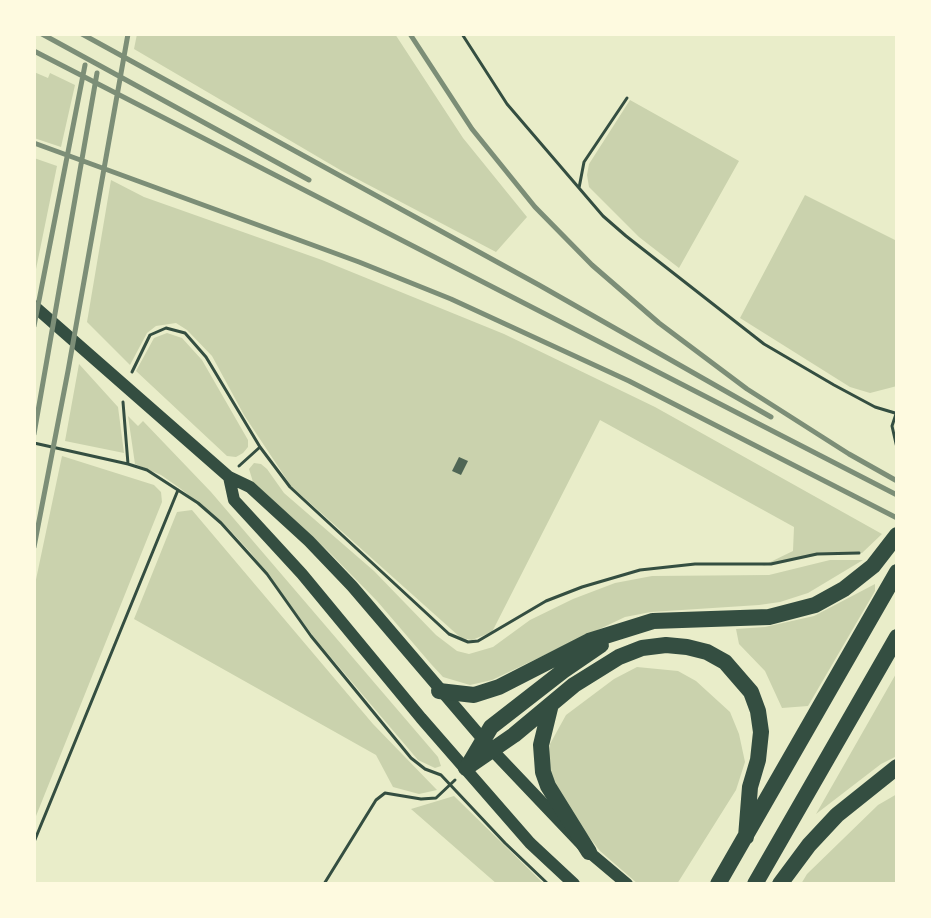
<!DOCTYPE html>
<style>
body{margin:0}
#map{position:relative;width:931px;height:918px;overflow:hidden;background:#e9edc9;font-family:"Fira Sans",sans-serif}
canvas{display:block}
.frame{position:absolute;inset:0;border:36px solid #fefae0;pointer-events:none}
</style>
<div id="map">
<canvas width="931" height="918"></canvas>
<div class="frame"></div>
</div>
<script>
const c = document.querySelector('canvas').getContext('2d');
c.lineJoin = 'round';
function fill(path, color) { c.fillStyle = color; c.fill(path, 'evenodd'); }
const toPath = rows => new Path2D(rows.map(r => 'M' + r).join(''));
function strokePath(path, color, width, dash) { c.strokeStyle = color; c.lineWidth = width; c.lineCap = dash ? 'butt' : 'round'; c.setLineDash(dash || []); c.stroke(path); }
const green = toPath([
 [137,34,395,34,463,138,527,217,496,252,342,171,134,49],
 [34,72,48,78,50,73,75,85,61,147,34,138],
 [630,100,739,161,679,268,639,237,589,187,587,175,589,164],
 [34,158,57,166,34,279],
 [111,180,144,197,322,260,504,334,655,407,882,534,862,553,829,553,762,566,793,551,794,527,600,420,492,632,472,640,461,638,291,486,244,415,212,356,187,330,176,323,156,326,147,333,130,365,87,322],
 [805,195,897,241,897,386,870,393,850,387,740,318],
 [167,333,182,338,202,360,248,440,248,447,243,453,236,457,227,456,136,371,154,338],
 [79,364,118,407,124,453,65,441],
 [128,416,138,426,143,421,211,492,438,757,441,766,435,768,418,760,317,641,251,553,228,528,181,489,161,475,135,464],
 [62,456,154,485,161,492,162,502,34,821,34,589],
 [254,463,261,464,267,469,284,493,374,571,436,635,457,651,469,654,493,647,530,620,573,599,615,583,652,576,769,575,830,560,863,560,808,593,780,602,759,605,651,612,625,617,492,680,470,685,443,677,431,664,377,601,329,552,253,482,249,469],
 [192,510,373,724,437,790,419,794,393,787,376,755,134,619,177,512],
 [875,584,875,591,808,706,782,708,765,671,739,644,736,629,765,627,814,616],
 [637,667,678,671,696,681,730,712,739,734,745,762,736,790,677,884,638,884,600,851,562,802,548,767,550,744,566,715,614,679],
 [897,672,897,756,881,764,816,814],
 [897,794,897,884,801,884,807,874,878,805],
 [454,796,544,884,497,884,411,809]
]);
const building = toPath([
 [459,457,468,461,461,475,452,471]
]);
const path = toPath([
 [462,34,507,104,603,216,626,236,764,344,834,385,875,407,895,413],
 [579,188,584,162,627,98],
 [132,372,150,335,166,328,185,333,206,357,260,447,290,487,449,634,468,642,478,641,546,601,582,587,640,570,695,564,771,564,817,554,859,553],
 [123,402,128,464],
 [897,411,892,426,897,448],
 [34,443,128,464,147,470,198,503,221,523,267,574,311,636,411,758,425,769,441,775,505,843,548,884],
 [239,466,260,447],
 [34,842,178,490],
 [324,884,376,800,385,793,421,799,436,798,455,780]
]);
const secondary = toPath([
 [34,306,229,477,250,487,309,541,352,586,493,751,589,852,627,884],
 [229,477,234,500,302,574,421,718,530,843,574,884]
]);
const trunk = toPath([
 [439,691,474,695,499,687,589,641,653,621,769,617,815,605,844,589,873,566,897,535],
 [551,704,541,745,543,772,548,786,589,852],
 [469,764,491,727,563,671,601,645],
 [466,768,514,735,574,685,619,657,642,648,666,645,687,647,707,652,725,662,751,692,758,711,761,732,758,760,750,787,746,837],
 [718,884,897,572],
 [755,884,897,637],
 [780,884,809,845,837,815,897,767]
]);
const rail = toPath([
 [42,34,309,180],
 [82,34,539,285,771,417],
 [410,34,472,129,535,207,592,265,659,323,747,389,849,454,897,481],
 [34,51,897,495],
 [34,143,359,262,451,299,629,381,897,518],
 [34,326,85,65],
 [34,434,97,73],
 [34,547,68,371,128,34]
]);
fill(green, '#cad2ad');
fill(building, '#4f6655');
strokePath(path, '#344e41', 3);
strokePath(secondary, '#344e41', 12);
strokePath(trunk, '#344e41', 16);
strokePath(rail, '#7c8e77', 5);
</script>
